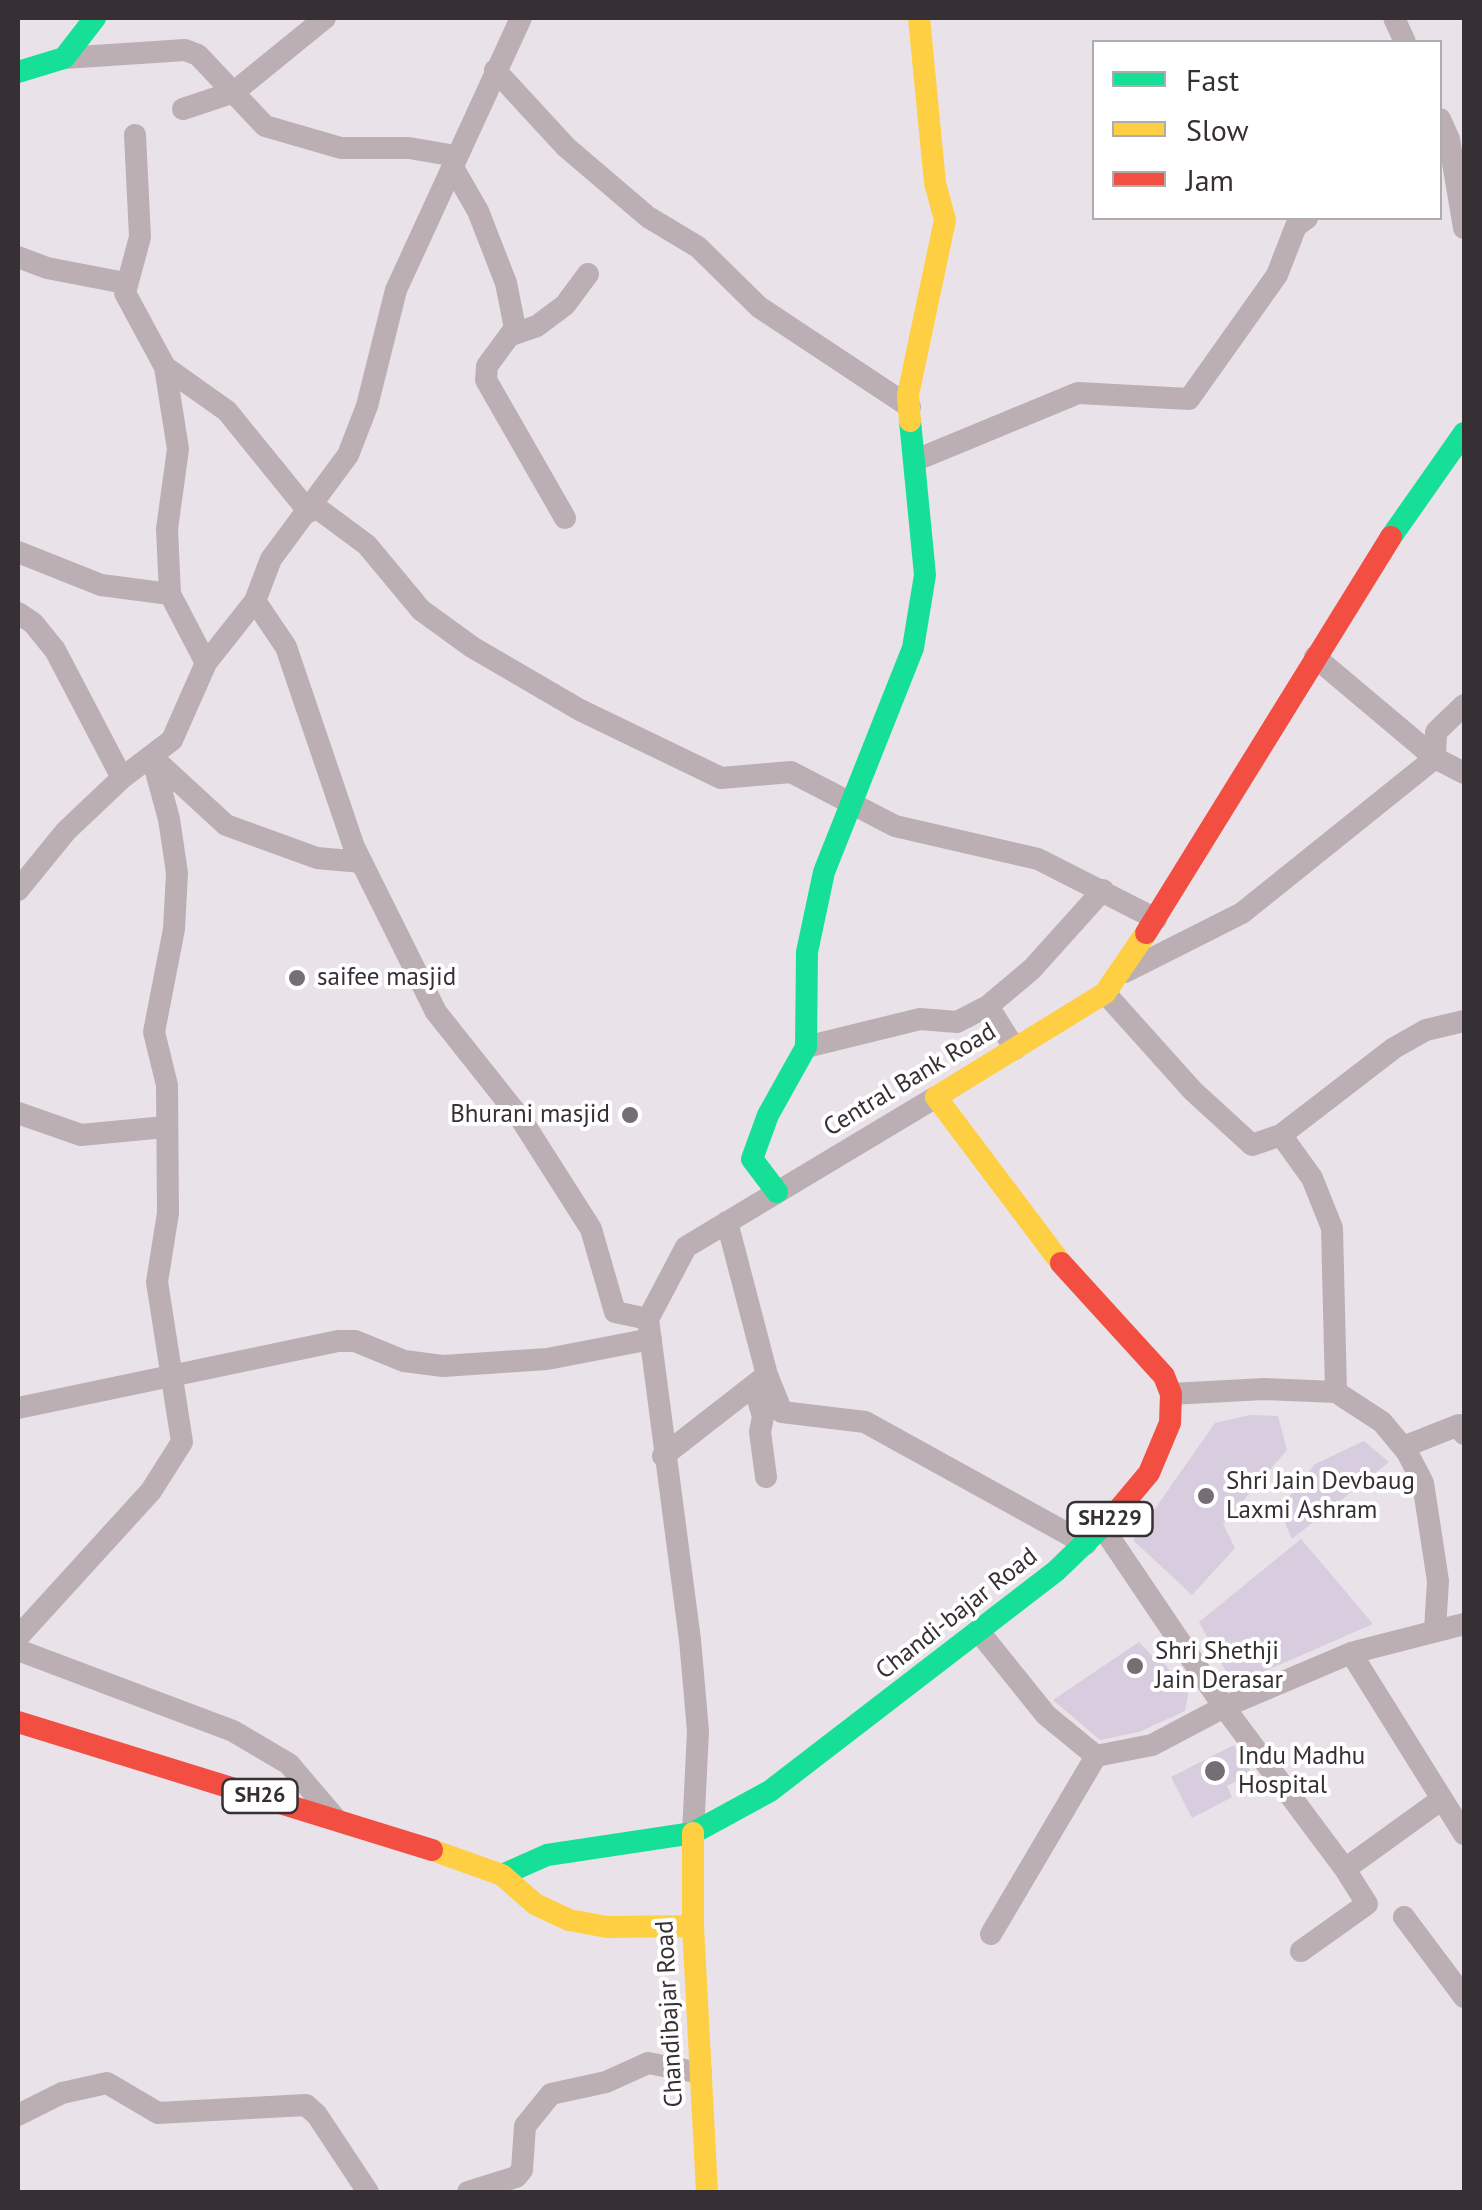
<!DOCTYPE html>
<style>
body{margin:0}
#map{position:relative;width:1482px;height:2210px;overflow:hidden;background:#eae2e9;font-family:"PT Sans",sans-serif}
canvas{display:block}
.frame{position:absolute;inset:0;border:20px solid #363035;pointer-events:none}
.legend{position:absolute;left:1092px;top:40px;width:350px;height:180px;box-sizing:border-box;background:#fff;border:2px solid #afacae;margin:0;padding:12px 18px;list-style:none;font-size:30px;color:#363035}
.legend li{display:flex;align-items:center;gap:20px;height:50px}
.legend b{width:50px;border:2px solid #afacae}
</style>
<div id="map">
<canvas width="1482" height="2210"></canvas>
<div class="frame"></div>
<ul class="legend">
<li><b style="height:12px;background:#16e098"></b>Fast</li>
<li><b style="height:12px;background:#ffcf43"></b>Slow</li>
<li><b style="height:12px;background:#f24e42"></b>Jam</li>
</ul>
</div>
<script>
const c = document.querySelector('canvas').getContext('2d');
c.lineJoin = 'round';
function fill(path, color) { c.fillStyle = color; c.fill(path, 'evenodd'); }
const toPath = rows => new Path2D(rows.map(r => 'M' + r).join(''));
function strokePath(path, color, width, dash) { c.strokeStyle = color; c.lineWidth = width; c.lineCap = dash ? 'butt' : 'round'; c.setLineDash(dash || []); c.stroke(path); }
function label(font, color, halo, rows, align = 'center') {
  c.font = font + ' "PT Sans",sans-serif'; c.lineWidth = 8; c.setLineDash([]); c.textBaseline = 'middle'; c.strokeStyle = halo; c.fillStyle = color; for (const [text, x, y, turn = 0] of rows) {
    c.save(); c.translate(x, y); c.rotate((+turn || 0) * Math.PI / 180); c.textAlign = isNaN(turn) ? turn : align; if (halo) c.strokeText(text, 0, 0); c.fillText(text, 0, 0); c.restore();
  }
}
const building = toPath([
 [1250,1415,1278,1416,1287,1450,1223,1524,1235,1548,1192,1595,1133,1540,1215,1423],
 [1364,1441,1389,1462,1292,1539,1279,1509,1315,1464],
 [1301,1539,1373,1624,1233,1685,1199,1622],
 [1139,1642,1154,1658,1158,1655,1188,1694,1185,1711,1139,1732,1100,1740,1053,1700],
 [1234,1745,1252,1773,1227,1786,1232,1797,1192,1818,1171,1777]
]);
const street = toPath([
 [1394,18,1405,42],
 [64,58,185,50,198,55,265,126,341,148,409,148,456,156],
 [495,70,566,147,648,217,698,247,759,307,910,407],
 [183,109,234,92,325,18],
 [1440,119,1449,139,1464,228],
 [135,135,140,237,125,293,165,367,178,449,167,529,170,594,206,663],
 [452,166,478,211,506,283,515,328,487,366,486,380,565,518],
 [18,257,47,268,125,283],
 [514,334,537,326,565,305,588,274],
 [165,367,227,411,309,512],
 [916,460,1078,393,1189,399,1277,275,1296,226,1307,218],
 [313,505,367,545,421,610,472,647,580,710,721,778,791,772,895,826,1038,859,1156,919],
 [18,552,101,585,170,594],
 [255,601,286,647,354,847,436,1012,521,1119,591,1229,615,1312,648,1319],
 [18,613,33,623,55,650,122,778],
 [1315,657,1435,758],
 [152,757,226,825,317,858,361,862],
 [1435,758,1436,732,1464,705],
 [18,890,66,831,122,778,172,740,206,663,255,601,271,559,348,455,367,406,396,290,521,18],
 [1125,972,1242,913,1435,758,1464,773],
 [1105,993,1193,1091,1252,1145,1281,1135,1394,1048,1426,1030,1464,1021],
 [988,1006,1015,1049],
 [806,1047,920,1019,957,1022,988,1006,1032,969,1103,890],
 [18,1113,81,1135,165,1127],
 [1281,1135,1312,1178,1332,1228,1336,1392],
 [727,1222,767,1375,782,1412,865,1422,1086,1544],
 [754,1385,763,1417,760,1432,766,1477],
 [1171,1394,1264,1389,1336,1392,1382,1422,1407,1452,1423,1483,1438,1581,1435,1630],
 [18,1408,338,1341,355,1341,404,1361,443,1366,547,1359,651,1339],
 [1403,1447,1459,1425,1464,1434],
 [663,1456,767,1375],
 [1103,1528,1224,1707,1351,1653,1464,1624],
 [980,1633,1046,1715,1096,1756,1152,1745,1224,1707,1345,1869],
 [18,1637,151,1491,182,1442,157,1282,168,1213,167,1085,154,1032,174,929,177,873,169,819,152,757],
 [18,1650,233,1731,289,1764,335,1818],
 [1351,1653,1464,1834],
 [693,1833,698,1731,690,1640,648,1319,686,1247,936,1097],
 [1404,1917,1464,1997],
 [991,1934,1096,1756],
 [1301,1951,1367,1904,1345,1869,1442,1799],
 [18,2115,62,2093,107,2083,158,2113,306,2105,317,2115,368,2192],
 [468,2192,516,2177,522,2170,525,2126,551,2094,606,2082,648,2063,701,2073]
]);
const fast = toPath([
 [18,72,64,58,95,18],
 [1391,537,1464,433],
 [777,1192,752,1159,768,1115,806,1047,807,952,824,872,913,648,925,575,910,421],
 [502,1875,547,1855,693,1833,770,1791,1056,1571,1113,1516]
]);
const slow = toPath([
 [910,421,908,395,945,220,935,183,919,18],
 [1061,1263,936,1097,1105,993,1146,933],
 [693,1833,693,1926,707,2192],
 [432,1850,502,1875,535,1904,569,1920,607,1927,693,1926]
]);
const jam = toPath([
 [1146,933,1391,537],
 [1061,1263,1164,1376,1171,1394,1170,1423,1149,1473,1113,1516],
 [18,1722,432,1850]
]);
const markers = [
 [297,978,10,"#756e74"],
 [630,1115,10,"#756e74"],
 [1206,1496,10,"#756e74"],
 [1135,1666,10,"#756e74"],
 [1215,1771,12,"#756e74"]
];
const shields = [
 [1110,1519,85],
 [260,1796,75]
];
const shieldNames = [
 ["SH229",1110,1519],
 ["SH26",260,1796]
];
const poiNames = [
 ["saifee masjid",317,978],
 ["Bhurani masjid",610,1115,"right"],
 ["Shri Jain Devbaug",1226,1482],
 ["Laxmi Ashram",1226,1511],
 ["Shri Shethji",1155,1652],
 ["Jain Derasar",1155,1681],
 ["Indu Madhu",1238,1757],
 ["Hospital",1238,1786]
];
const streetNames = [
 ["Central Bank Road",910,1080,-31],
 ["Chandi-bajar Road",957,1614,-38],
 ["Chandibajar Road",670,2014,-93]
];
fill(building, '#d7cdde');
strokePath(street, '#bbafb3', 22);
strokePath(fast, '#16e098', 22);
strokePath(slow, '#ffcf43', 22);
strokePath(jam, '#f24e42', 22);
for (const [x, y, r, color] of markers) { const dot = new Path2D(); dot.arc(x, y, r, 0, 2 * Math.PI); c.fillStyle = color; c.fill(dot); strokePath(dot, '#fff', 4); }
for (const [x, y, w] of shields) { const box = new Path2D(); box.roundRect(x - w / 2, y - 17, w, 34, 8); c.fillStyle = '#fff'; c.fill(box); strokePath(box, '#363035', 2.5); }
label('bold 22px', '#363035', null, shieldNames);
label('25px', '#363035', '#fff', poiNames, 'left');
label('25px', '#363035', '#fff', streetNames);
</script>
